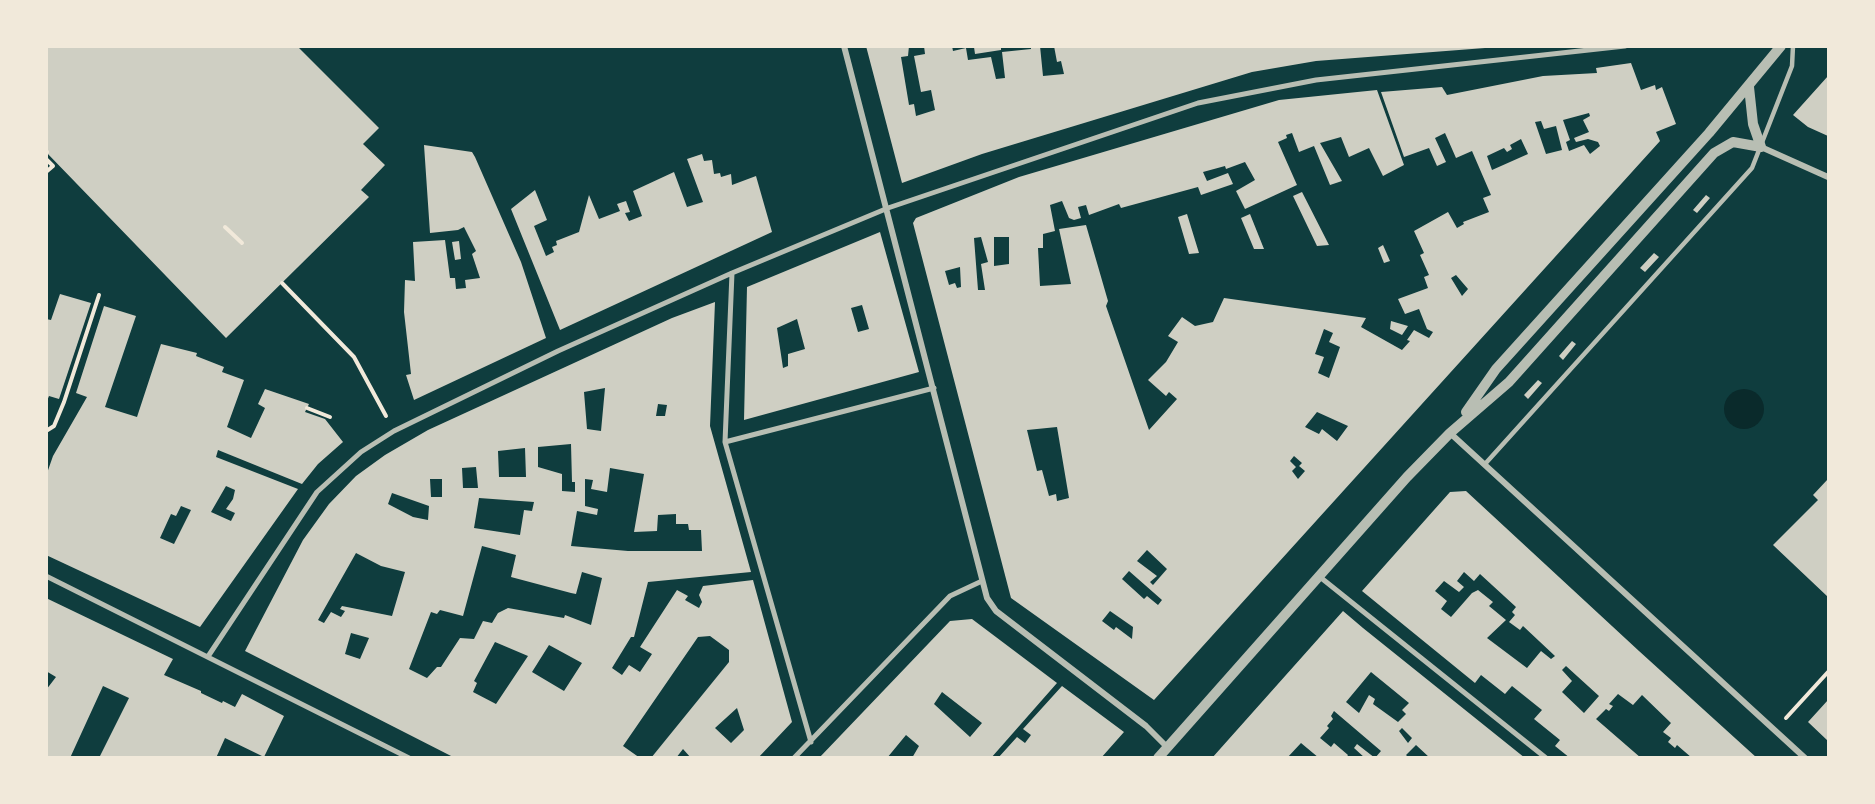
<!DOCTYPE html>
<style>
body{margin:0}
#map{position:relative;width:1875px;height:804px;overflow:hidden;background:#0f3d3e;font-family:"Source Serif 4",serif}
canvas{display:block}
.frame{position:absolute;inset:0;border:48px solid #f1e9da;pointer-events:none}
</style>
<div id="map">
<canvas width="1875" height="804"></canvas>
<div class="frame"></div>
</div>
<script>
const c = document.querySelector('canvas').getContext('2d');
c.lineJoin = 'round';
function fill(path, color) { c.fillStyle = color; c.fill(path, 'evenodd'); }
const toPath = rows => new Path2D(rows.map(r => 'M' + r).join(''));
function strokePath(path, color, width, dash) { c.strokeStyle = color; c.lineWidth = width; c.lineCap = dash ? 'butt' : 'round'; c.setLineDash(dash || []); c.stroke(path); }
const water = toPath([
 '1724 409a20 20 0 1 1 40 0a20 20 0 1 1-40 0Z'
]);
const building = toPath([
 [46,46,297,46,379,128,363,144,385,165,361,190,369,197,226,338,46,152],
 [866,46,909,46,908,56,901,57,909,105,914,104,916,116,935,110,931,90,921,92,914,56,925,54,924,46,952,46,953,51,966,48,968,60,991,57,996,79,1005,78,1002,52,1031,49,1031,46,1040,46,1043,76,1064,74,1061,61,1057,62,1054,46,1485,48,1316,61,1252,72,982,154,902,183],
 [1001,46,1001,50,975,54,974,47],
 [1631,63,1641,90,1655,85,1656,90,1662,87,1676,124,1656,132,1660,141,1154,700,1011,598,913,223,916,218,1019,177,1279,100,1377,90,1404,165,1383,176,1369,148,1349,157,1341,137,1320,143,1342,181,1330,185,1314,146,1299,152,1292,133,1286,135,1287,138,1278,142,1297,185,1245,209,1236,191,1255,180,1245,162,1226,169,1225,166,1203,172,1207,181,1228,173,1233,184,1201,195,1198,187,1121,208,1119,204,1089,215,1086,205,1078,207,1081,218,1074,220,1069,218,1062,201,1050,205,1055,231,1043,234,1043,248,1038,248,1040,286,1071,284,1059,229,1086,225,1108,301,1106,306,1149,430,1177,399,1169,392,1166,396,1148,380,1166,362,1178,342,1168,336,1182,317,1195,326,1213,322,1224,298,1366,318,1361,327,1402,350,1410,341,1407,340,1414,330,1429,338,1433,332,1427,329,1419,309,1405,314,1398,299,1428,288,1424,277,1429,275,1420,255,1424,253,1414,231,1448,212,1457,228,1464,224,1463,222,1489,212,1483,198,1491,195,1472,151,1456,158,1445,133,1435,138,1446,162,1437,166,1429,148,1404,157,1381,92,1442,87,1447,95,1543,76,1597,73,1596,68],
 [1589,113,1590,116,1583,120,1589,132,1574,138,1576,142,1588,139,1598,142,1600,146,1590,154,1584,145,1569,151,1566,142,1570,140,1563,120],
 [1541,121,1544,129,1556,126,1562,150,1546,154,1535,122],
 [1521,139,1528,154,1492,170,1487,156,1504,148,1507,152,1512,149,1510,145],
 [981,237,988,262,981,264,985,290,978,290,974,238],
 [994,237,1009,237,1009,264,994,266],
 [960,267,961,287,957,288,955,283,949,285,945,271],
 [1456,275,1468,289,1462,296,1451,278],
 [1324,329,1333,333,1329,342,1340,347,1329,378,1318,373,1324,357,1315,354],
 [1317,412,1348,426,1337,441,1322,429,1319,434,1305,427],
 [1057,427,1069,498,1057,501,1056,494,1049,496,1042,470,1037,471,1027,430],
 [1294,456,1302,463,1299,466,1305,471,1298,479,1292,471,1296,467,1290,461],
 [1147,550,1167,569,1153,585,1150,582,1157,576,1137,561],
 [1129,571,1162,600,1158,605,1147,596,1144,599,1122,579],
 [1110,611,1133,627,1132,639,1116,627,1114,630,1102,621],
 [1828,76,1828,136,1808,127,1793,115],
 [424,145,472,152,475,157,521,262,546,338,414,400,406,375,411,374,404,312,405,280,415,281,413,242,445,240,450,278,455,278,456,289,466,288,465,280,480,278,472,254,476,251,464,227,458,230,430,233],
 [702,154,704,161,712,160,714,174,720,173,721,177,731,174,732,185,756,176,772,232,560,330,511,209,535,190,547,220,534,226,546,256,554,252,552,247,557,245,556,241,579,232,589,195,599,219,620,211,617,204,626,201,630,212,625,213,629,221,642,216,633,191,674,172,687,207,703,202,687,159],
 [1302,192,1329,245,1317,246,1293,196],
 [1706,195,1710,198,1697,213,1693,210],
 [1187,214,1199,253,1189,254,1178,217],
 [1250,214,1264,249,1254,249,1241,218],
 [880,232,919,372,744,420,747,287],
 [862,305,869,329,858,332,851,308],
 [797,319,805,349,788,354,788,366,783,368,777,328],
 [459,241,461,259,455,260,452,242],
 [1383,245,1390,261,1384,263,1378,248],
 [1654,253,1659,257,1645,272,1640,268],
 [60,294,91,303,59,399,49,396,47,401,46,319,51,320],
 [715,302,710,426,751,572,648,582,634,637,631,637,612,668,622,675,629,665,640,672,652,654,640,647,677,590,688,596,685,600,699,608,702,602,699,595,703,586,753,580,792,722,758,758,691,758,683,749,676,758,651,758,729,662,729,650,710,636,698,637,623,746,640,758,455,758,245,651,303,540,329,504,356,476,385,455,428,430,672,318],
 [605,388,601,431,587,429,584,392],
 [658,404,667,405,665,416,656,416],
 [571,444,572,482,575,482,575,492,562,491,562,474,538,467,538,447],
 [525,448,526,477,499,477,498,451],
 [476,467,478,488,463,488,462,468],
 [610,468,644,474,634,532,657,531,658,515,676,514,676,524,688,524,689,530,701,530,702,551,628,551,571,546,577,511,597,515,598,509,585,506,585,479,593,480,591,489,607,492],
 [430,479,442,479,442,497,431,497],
 [392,493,429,506,428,520,413,517,388,504],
 [479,498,534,502,532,511,524,510,520,535,474,528],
 [482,546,516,555,511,577,571,593,576,594,582,572,602,578,591,625,565,615,564,618,508,608,498,613,492,623,483,621,474,639,460,638,441,667,437,667,427,678,409,669,431,612,437,614,440,610,463,616],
 [356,553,381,566,405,572,392,616,342,606,340,609,345,611,341,617,331,612,324,623,318,620],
 [351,633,369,638,360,659,345,654],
 [495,642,528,656,496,704,473,692,477,683,474,681],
 [549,645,582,663,564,691,532,672],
 [737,708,744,730,731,743,715,728],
 [104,306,136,316,105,407,137,417,161,344,197,353,196,356,224,367,222,372,244,380,227,427,251,438,265,408,258,404,265,389,309,404,305,412,325,419,343,442,318,464,302,484,218,450,216,457,298,489,200,627,46,555,46,476,53,456,87,397,76,393],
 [226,486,235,490,233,499,226,509,235,513,231,521,211,512],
 [181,506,191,510,174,544,160,538,171,514,176,516],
 [1391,321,1408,326,1402,335,1390,329],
 [1572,341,1576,344,1563,360,1559,356],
 [1538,380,1542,383,1528,399,1524,395],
 [1828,479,1828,597,1773,545,1818,500,1813,495],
 [1466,491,1639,651,1757,758,1692,758,1677,745,1675,748,1668,742,1671,738,1663,732,1671,723,1642,695,1633,705,1618,694,1609,704,1613,706,1609,711,1606,709,1596,719,1641,758,1570,758,1555,746,1560,740,1534,719,1542,710,1512,686,1505,694,1481,675,1475,683,1362,591,1450,492],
 [1464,572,1474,581,1480,574,1516,607,1512,612,1515,615,1509,622,1520,630,1523,626,1555,656,1551,659,1541,651,1527,668,1487,638,1506,620,1489,606,1493,602,1478,590,1472,593,1451,617,1441,609,1447,601,1435,591,1444,581,1459,592,1464,587,1457,581],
 [1566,666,1599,696,1584,713,1562,692,1572,681,1562,670],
 [46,598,173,659,164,675,201,691,201,693,222,703,223,701,235,707,242,694,284,716,264,757,225,738,216,758,99,758,129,698,103,686,70,758,46,758,46,690,56,677,46,671],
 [1343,611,1363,628,1525,758,1430,758,1416,745,1406,755,1409,758,1375,758,1381,751,1334,711,1331,716,1333,719,1327,726,1329,728,1320,738,1331,747,1334,743,1348,755,1346,758,1319,758,1301,743,1287,758,1212,758],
 [1371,672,1409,703,1402,710,1406,714,1398,722,1373,704,1375,699,1369,695,1359,713,1346,702],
 [1402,728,1412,738,1408,743,1399,731],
 [972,619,1057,683,991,758,912,758,919,746,906,735,887,758,819,758,950,621],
 [942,692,982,723,970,737,934,704],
 [1062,686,1124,732,1101,758,998,758,1017,737,1025,743,1031,735,1023,729],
 [1828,700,1828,741,1808,722],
 [1357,744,1375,758,1365,758,1354,748]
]);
const path = toPath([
 [46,152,47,152],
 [46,159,53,166,46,172],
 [225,227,242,243],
 [282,283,354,357,386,416],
 [307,408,330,417],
 [46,431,54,426,64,402,99,295],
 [1786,718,1828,672]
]);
const service = toPath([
 [1485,464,1752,168,1792,66,1793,46]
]);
const pedestrian = toPath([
 [732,273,725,442,811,742],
 [725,442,934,388],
 [46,576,409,758],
 [1320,577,1546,758],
 [209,655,317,492,361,452,394,431,558,351,732,273,888,208,1198,103,1316,80,1625,46],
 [794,758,950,596,982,581]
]);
const minor = toPath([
 [844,46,987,598,996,611,1146,726,1167,747],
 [1761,147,1828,177],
 [1450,433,1805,758]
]);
const tertiary = toPath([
 [1749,87,1753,124,1761,147],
 [1466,412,1496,369,1709,133,1781,46],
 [1158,758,1407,477,1450,433,1509,382,1714,153,1733,142,1761,147]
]);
fill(water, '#0a2a2b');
fill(building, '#cfcfc3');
strokePath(path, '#f1e9da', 4);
strokePath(service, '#b8beb3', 4.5);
strokePath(pedestrian, '#b8beb3', 5);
strokePath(minor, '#b8beb3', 6);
strokePath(tertiary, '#b8beb3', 10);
</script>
